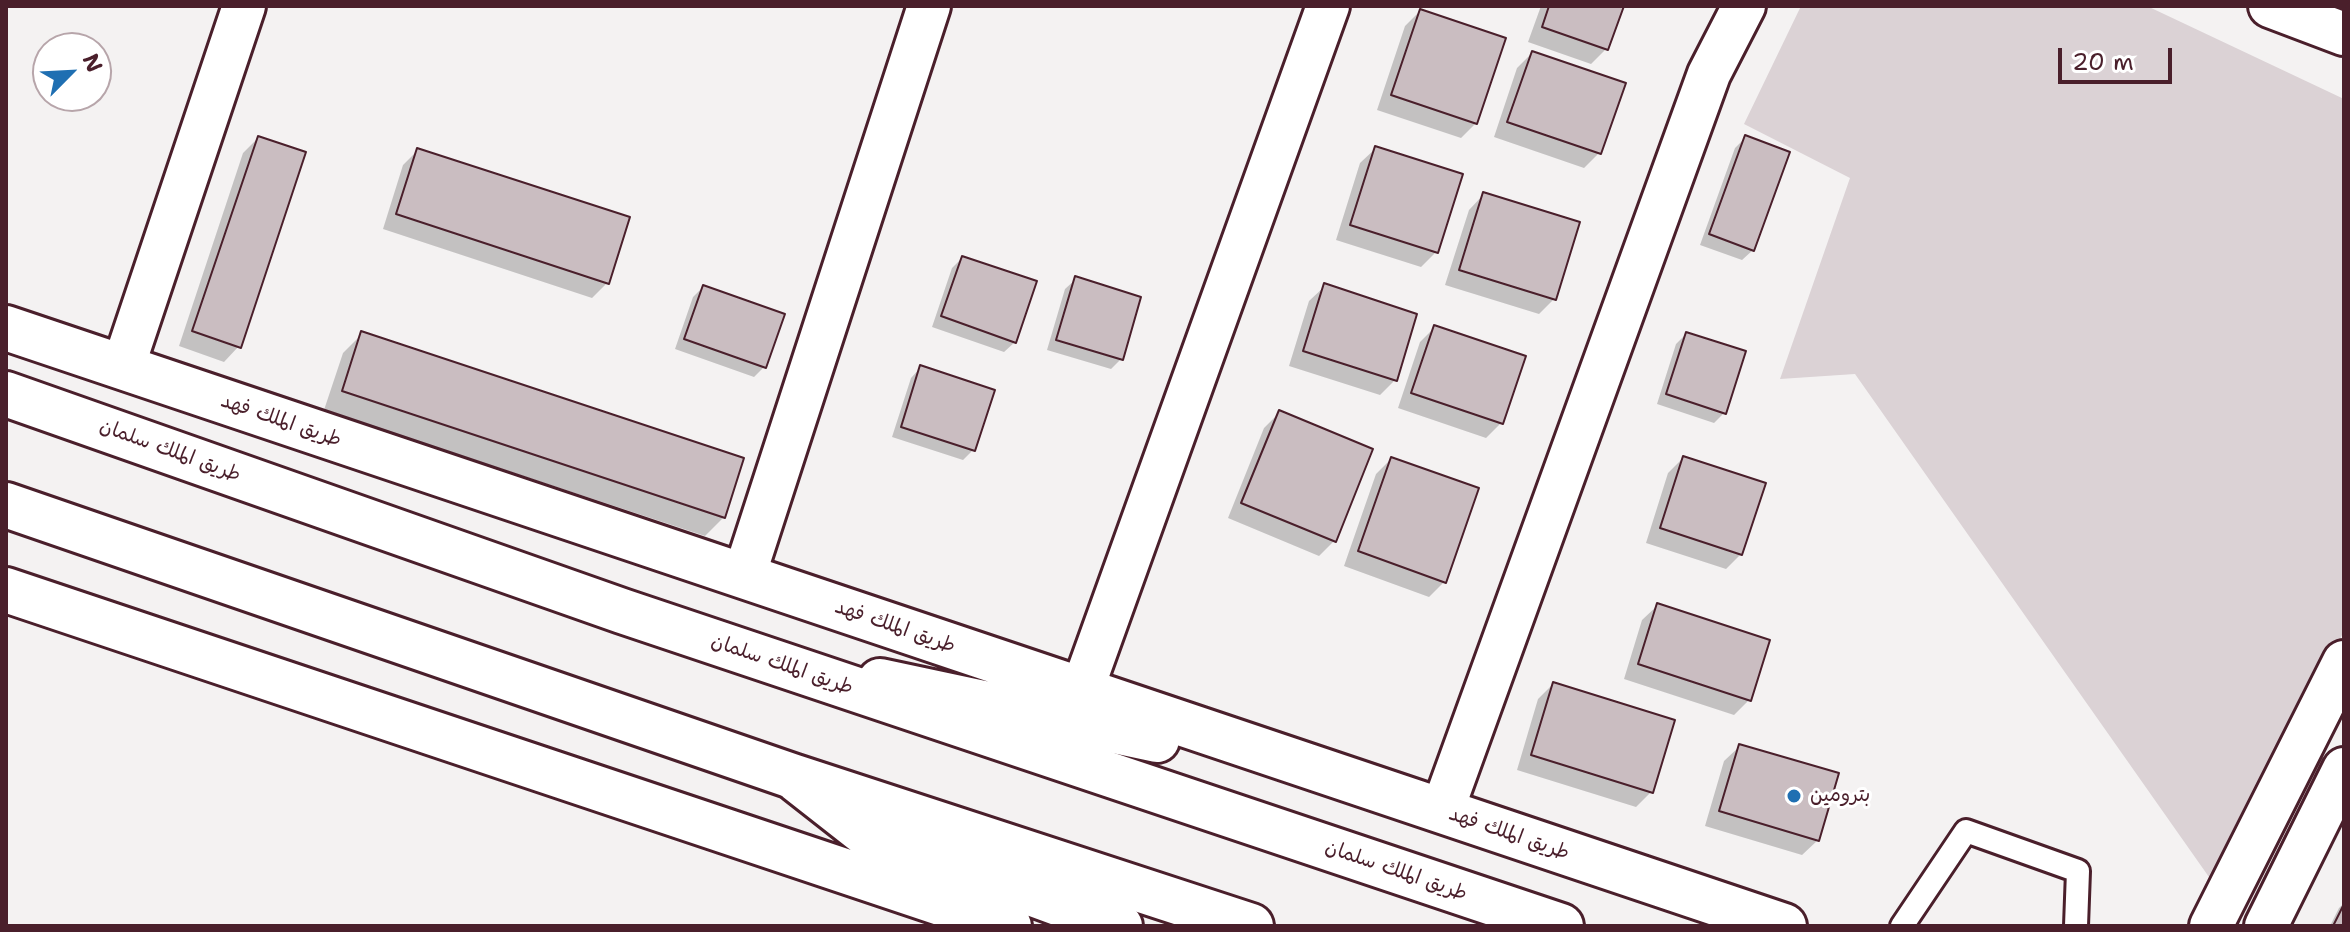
<!DOCTYPE html>
<meta charset="utf-8">
<style>
body{margin:0}
#map{position:relative;width:2350px;height:932px;overflow:hidden;background:#f4f2f2;font-family:"Shantell Sans",sans-serif}
canvas{display:block}
.frame{position:absolute;inset:0;border:8px solid #4a1f2b;pointer-events:none}
.north{position:absolute;left:32px;top:32px;width:80px;height:80px;box-sizing:border-box;background:#fff;border:2px solid #b7a5aa;border-radius:50%;rotate:66deg;font-size:22px;font-weight:700;line-height:32px;text-align:center;color:#4a1f2b}
.north::after{content:'';display:block;margin:auto;width:28px;height:36px;background:#1f6fb2;clip-path:polygon(50% 0,100% 100%,50% 72%,0 100%)}
.scale{position:absolute;left:2058px;top:48px;width:114px;height:36px;box-sizing:border-box;border:4px solid #4a1f2b;border-top:0;padding-left:10px;font-size:24px;line-height:28px;white-space:nowrap;color:#4a1f2b;-webkit-text-stroke:6px #fff;paint-order:stroke}
</style>
<div id="map">
<canvas width="2350" height="932"></canvas>
<div class="frame"></div>
<div class="north">N</div>
<div class="scale">20 m</div>
</div>
<script>
const c = document.querySelector('canvas').getContext('2d');
c.lineJoin = 'round';
function fill(path, color) { c.fillStyle = color; c.fill(path, 'evenodd'); }
const toPath = rows => new Path2D(rows.map(r => 'M' + r).join(''));
function strokePath(path, color, width, dash) { c.strokeStyle = color; c.lineWidth = width; c.lineCap = dash ? 'butt' : 'round'; c.setLineDash(dash || []); c.stroke(path); }
function label(font, color, halo, rows, align = 'center') {
  c.font = font + ' "Shantell Sans","Playpen Sans Arabic",sans-serif'; c.lineWidth = 6; c.setLineDash([]); c.textBaseline = 'middle'; c.strokeStyle = halo; c.fillStyle = color; for (const [text, x, y, turn = 0] of rows) {
    c.save(); c.translate(x, y); c.rotate((+turn || 0) * Math.PI / 180); c.textAlign = isNaN(turn) ? turn : align; if (halo) c.strokeText(text, 0, 0); c.fillText(text, 0, 0); c.restore();
  }
}
const green = toPath([
 [1801,6,2147,6,2344,99,2344,631,2216,887,1855,374,1780,379,1850,178,1744,124]
]);
const shadow = toPath([
 [1541,6,1622,6,1606,49,1591,64,1528,42],
 [1420,11,1476,123,1461,138,1377,110,1405,26],
 [1532,53,1599,153,1584,168,1494,137,1517,68],
 [258,138,239,346,224,362,179,346,243,153],
 [1745,138,1753,250,1742,260,1700,245,1735,148],
 [1376,148,1436,252,1421,267,1336,240,1360,163],
 [418,150,607,283,592,298,383,229,403,165],
 [1484,194,1554,299,1539,314,1445,285,1469,210],
 [962,258,1015,342,1004,352,932,327,952,268],
 [1076,279,1121,359,1111,369,1047,350,1065,289],
 [1325,286,1415,315,1395,380,1380,395,1289,366,1309,301],
 [703,287,764,367,754,377,675,349,693,297],
 [1435,327,1501,423,1486,438,1398,408,1420,342],
 [362,334,724,517,705,536,324,410,343,353],
 [1686,334,1724,413,1714,423,1657,404,1676,344],
 [921,367,973,450,963,460,892,437,911,378],
 [1279,413,1334,541,1319,556,1228,518,1264,428],
 [1683,458,1741,554,1726,569,1646,543,1668,473],
 [1391,459,1444,582,1429,597,1344,566,1376,474],
 [1658,605,1749,700,1734,715,1624,679,1642,620],
 [1553,684,1651,792,1636,807,1517,770,1538,699],
 [1740,746,1818,840,1802,855,1705,826,1724,761],
 [2344,903,2344,926,2330,926,2339,908]
]);
const building = toPath([
 [1549,6,1624,6,1608,50,1542,27,1549,6],
 [1420,9,1506,38,1477,124,1391,95,1420,9],
 [1532,51,1626,83,1601,154,1507,122,1532,51],
 [1745,135,1790,152,1754,251,1709,234,1745,135],
 [258,136,306,152,241,348,192,331,258,136],
 [1375,146,1463,174,1438,253,1350,225,1375,146],
 [417,148,630,217,609,284,396,214,417,148],
 [1483,192,1580,222,1556,300,1459,270,1483,192],
 [962,256,1037,281,1016,343,941,316,962,256],
 [1075,276,1141,297,1123,360,1056,340,1075,276],
 [1324,283,1417,314,1397,381,1303,351,1324,283],
 [703,285,785,314,766,368,684,339,703,285],
 [1434,325,1526,356,1503,424,1411,393,1434,325],
 [361,331,744,458,725,518,342,391,361,331],
 [1686,332,1746,351,1726,414,1666,394,1686,332],
 [920,365,995,390,975,451,901,427,920,365],
 [1279,410,1373,449,1336,542,1241,503,1279,410],
 [1683,456,1766,483,1742,555,1660,528,1683,456],
 [1391,457,1479,488,1446,583,1358,551,1391,457],
 [1657,603,1770,640,1751,701,1638,664,1657,603],
 [1553,682,1675,720,1653,793,1531,755,1553,682],
 [1739,744,1839,773,1819,841,1719,811,1739,744],
 [2344,904,2344,926,2333,926,2344,904]
]);
const lane = toPath([
 [1902,926,1966,831,2078,871,2076,926]
]);
const street = toPath([
 [2270,6,2344,34],
 [123,367,244,6],
 [744,576,929,6],
 [1082,690,1328,6],
 [1442,811,1709,74,1744,6],
 [2211,926,2344,662],
 [2266,926,2344,769]
]);
const primary = toPath([
 [6,328,1784,926],
 [6,590,1009,926],
 [880,681,1157,740],
 [797,780,862,831,1120,926]
]);
const highway = toPath([
 [6,394,622,611,1561,926],
 [6,505,792,776,1251,926]
]);
const markers = [
 [1794,796,8,"#1f6fb2"]
];
const streetNames = [
 ["طريق الملك فهد",281,421,19],
 ["طريق الملك سلمان",170,451,20],
 ["طريق الملك فهد",895,627,19],
 ["طريق الملك سلمان",782,665,19],
 ["طريق الملك فهد",1509,834,19],
 ["طريق الملك سلمان",1396,871,19]
];
const poiNames = [
 ["بترومين",1810,796]
];
fill(green, '#dbd2d5');
fill(shadow, '#0003');
fill(building, '#cabdc1');
strokePath(building, '#4a1f2b', 2);
strokePath(lane, '#4a1f2b', 28);
strokePath(street, '#4a1f2b', 48);
strokePath(primary, '#4a1f2b', 50);
strokePath(highway, '#4a1f2b', 50);
strokePath(lane, '#fff', 22);
strokePath(street, '#fff', 42);
strokePath(primary, '#fff', 44);
strokePath(highway, '#fff', 44);
for (const [x, y, r, color] of markers) { const dot = new Path2D(); dot.arc(x, y, r, 0, 2 * Math.PI); c.fillStyle = color; c.fill(dot); strokePath(dot, '#fff', 3); }
label('20px', '#4a1f2b', '#fff', streetNames);
label('20px', '#4a1f2b', '#fff', poiNames, 'left');
</script>
